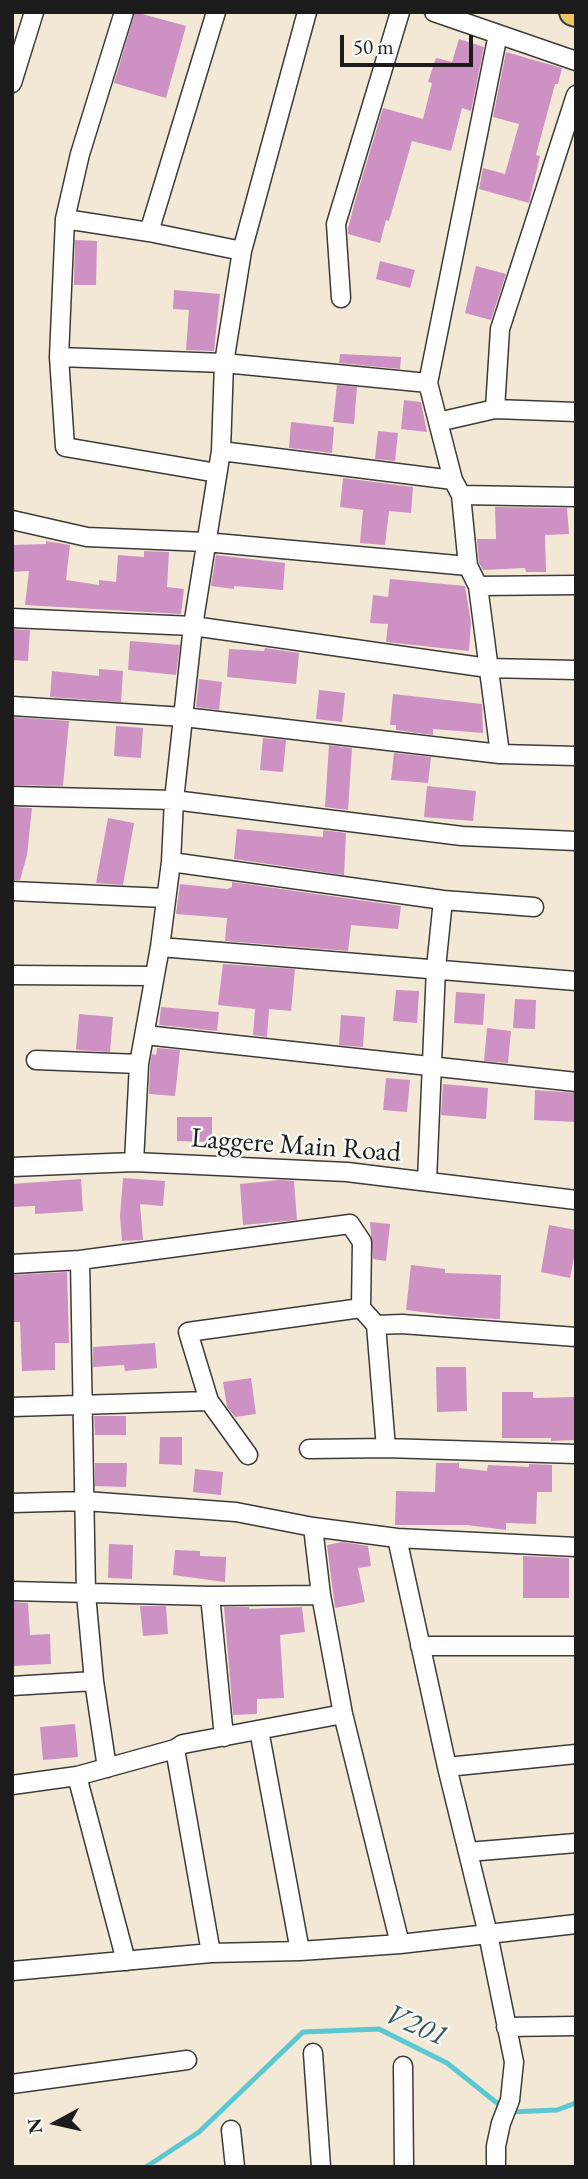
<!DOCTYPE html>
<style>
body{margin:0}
#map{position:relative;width:588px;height:2179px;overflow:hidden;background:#f3e8d5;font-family:"EB Garamond",serif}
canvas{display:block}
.frame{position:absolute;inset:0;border:14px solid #1c1c1c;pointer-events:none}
.north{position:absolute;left:21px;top:2088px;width:70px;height:70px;-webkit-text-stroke:5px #f6f6f2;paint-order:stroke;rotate:262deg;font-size:19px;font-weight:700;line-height:28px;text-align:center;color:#1c1c1c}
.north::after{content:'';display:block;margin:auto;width:24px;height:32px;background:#1c1c1c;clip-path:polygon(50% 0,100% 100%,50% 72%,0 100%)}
.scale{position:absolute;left:340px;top:35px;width:133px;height:32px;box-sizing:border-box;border:4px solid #1c1c1c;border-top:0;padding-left:9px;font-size:21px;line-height:24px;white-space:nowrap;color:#1c1c1c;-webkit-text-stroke:5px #f6f6f2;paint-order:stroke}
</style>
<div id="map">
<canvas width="588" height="2179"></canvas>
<div class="frame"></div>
<div class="north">N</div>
<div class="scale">50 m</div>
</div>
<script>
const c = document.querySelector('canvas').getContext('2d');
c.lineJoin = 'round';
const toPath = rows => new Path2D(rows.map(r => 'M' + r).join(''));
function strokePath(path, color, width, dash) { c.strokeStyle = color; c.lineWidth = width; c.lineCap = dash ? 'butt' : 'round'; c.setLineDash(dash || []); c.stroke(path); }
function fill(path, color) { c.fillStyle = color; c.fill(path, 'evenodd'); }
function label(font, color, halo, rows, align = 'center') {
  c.font = font + ' "EB Garamond",serif'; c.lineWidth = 5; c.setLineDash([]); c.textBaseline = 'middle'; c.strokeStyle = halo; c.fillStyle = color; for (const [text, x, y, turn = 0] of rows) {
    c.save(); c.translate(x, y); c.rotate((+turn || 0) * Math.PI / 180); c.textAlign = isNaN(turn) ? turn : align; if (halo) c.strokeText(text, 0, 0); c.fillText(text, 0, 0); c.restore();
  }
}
const stream = toPath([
 [510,2112,557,2110,576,2103],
 [146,2167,199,2132,303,2032,379,2029,447,2063,502,2107]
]);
const building = toPath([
 [135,12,186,26,166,98,114,83],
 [459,39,484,47,471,111,462,108,451,151,412,141,389,221,386,220,380,243,348,234,348,228,356,198,383,108,423,119,432,83,428,82,436,58,452,62],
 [506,52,562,68,558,84,555,84,536,155,540,156,529,203,479,189,483,168,505,174,519,124,493,117],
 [75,240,97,241,96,285,74,285],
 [380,261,415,270,410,288,376,279],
 [476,266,506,274,491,320,465,313],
 [174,290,220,294,214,351,186,350,189,310,173,309],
 [340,354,401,357,400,369,339,363],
 [337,385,357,387,354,424,333,422],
 [404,400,421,402,427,432,401,429],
 [291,422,334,427,332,453,289,448],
 [378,431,398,433,395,461,375,459],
 [343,478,413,487,411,513,389,511,385,545,360,543,363,510,340,507],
 [495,507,567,508,569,534,545,535,546,572,526,572,525,568,483,570,479,563,477,539,496,539],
 [46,541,70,545,66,580,99,585,99,580,116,582,118,555,144,557,144,551,169,552,167,587,184,589,181,614,25,605,29,571,12,572,12,545,46,544],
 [216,555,285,563,283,590,234,586,234,589,211,586],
 [390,579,465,586,471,622,469,651,386,642,388,624,370,623,373,595,388,597],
 [12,629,30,630,28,661,12,660],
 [130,641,180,645,176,675,128,670],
 [265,648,299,653,296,684,227,677,229,649,264,651],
 [99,669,123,671,121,702,50,697,52,671,99,676],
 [199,679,222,682,219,710,196,707],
 [319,690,345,693,342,722,316,719],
 [393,694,482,704,483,733,433,729,433,735,396,730,396,725,390,725],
 [12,717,69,721,63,786,12,785],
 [116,726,143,728,141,758,114,756],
 [263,738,286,740,283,772,260,770],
 [329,745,352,748,348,810,325,807],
 [394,753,431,757,428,783,391,780],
 [427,786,476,791,473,821,424,817],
 [12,807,32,808,27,855,20,880,12,880],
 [108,818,134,823,123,885,96,883],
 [237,829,323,837,323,830,346,833,344,875,234,859],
 [232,882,401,906,398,929,351,925,348,951,225,941,227,918,176,914,180,884,227,889,232,887],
 [223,964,295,969,291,1011,269,1009,267,1037,253,1035,255,1009,218,1005],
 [396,990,419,991,417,1023,393,1021],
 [456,992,485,994,483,1025,454,1023],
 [515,999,536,1000,535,1029,513,1028],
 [161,1007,219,1012,217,1031,159,1025],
 [79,1014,113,1017,110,1052,76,1050],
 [341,1015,365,1017,363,1047,339,1045],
 [487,1028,511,1031,508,1063,484,1061],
 [157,1048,180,1050,175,1096,149,1094,150,1065,152,1054,156,1055],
 [386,1078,410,1080,407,1112,383,1110],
 [443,1084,488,1088,486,1119,441,1115],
 [535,1090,576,1093,576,1122,534,1120],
 [177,1117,212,1117,212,1142,177,1141],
 [123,1178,165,1181,163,1206,140,1204,143,1240,122,1241,120,1216],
 [81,1179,83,1211,35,1214,35,1206,12,1207,12,1184],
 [279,1180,294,1181,297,1220,243,1225,240,1184],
 [370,1222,390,1224,386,1261,373,1259],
 [549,1225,576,1230,576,1247,570,1278,541,1272],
 [411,1265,445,1269,445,1273,501,1275,500,1319,461,1317,406,1310],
 [67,1272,69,1343,55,1343,55,1370,22,1371,20,1322,12,1322,12,1275],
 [155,1343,157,1368,125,1371,124,1365,93,1367,93,1347],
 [436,1367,466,1367,467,1411,437,1412],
 [251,1378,256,1414,235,1417,227,1407,223,1382],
 [502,1392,533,1392,533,1398,576,1397,576,1440,551,1441,551,1438,502,1438],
 [94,1416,126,1416,126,1435,95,1435],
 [160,1437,182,1437,182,1465,159,1464],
 [95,1463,127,1463,126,1487,95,1486],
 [436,1463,459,1463,459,1468,487,1471,488,1465,529,1467,529,1464,552,1465,552,1492,537,1492,536,1524,506,1523,506,1530,467,1525,395,1525,396,1491,435,1492],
 [195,1469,223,1472,221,1495,193,1492],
 [342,1542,368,1546,371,1566,358,1568,365,1602,335,1608,327,1545],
 [109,1544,133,1545,132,1579,108,1578],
 [175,1550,200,1551,200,1556,226,1557,225,1582,173,1575],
 [523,1556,569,1558,569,1598,523,1598],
 [12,1602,28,1603,30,1635,50,1634,51,1664,12,1666],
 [140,1606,166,1606,168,1634,143,1636],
 [224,1607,249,1607,249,1609,302,1607,305,1632,280,1635,284,1698,257,1699,257,1714,233,1715],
 [75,1724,78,1757,43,1760,40,1727]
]);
const minor = toPath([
 [216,12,149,232,242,251],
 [434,12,576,61],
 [498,34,428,383,453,480,461,495,468,566,478,586,500,754],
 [12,83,34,12],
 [65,219,80,154,124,12],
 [149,232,65,219,59,357,65,447,217,473],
 [341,298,336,224,400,12],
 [59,357,224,363,428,383],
 [495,409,500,329,576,95],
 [438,422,495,409,576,412],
 [221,451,453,480],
 [461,495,576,497],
 [12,520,87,537,205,542,468,566],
 [478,586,576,585],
 [12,618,193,626,488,668,576,670],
 [12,706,184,717,500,754,576,756],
 [12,796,174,800,462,836,576,841],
 [171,862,443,900,534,907],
 [12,891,165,898],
 [160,947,576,981],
 [12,975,154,976],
 [145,1035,576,1082],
 [36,1060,139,1064],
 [134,1162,139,1064,160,947,171,862,174,800,193,626,221,451,224,363,242,251,307,12],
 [12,1167,134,1162,347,1172,576,1200],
 [427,1181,436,968,443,900],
 [80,1260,86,1594,94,1681,107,1768],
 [12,1264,80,1260,350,1224,362,1242,361,1308,376,1325],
 [576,1337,402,1324,376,1325,386,1448,576,1454],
 [209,1401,248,1455],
 [12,1407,209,1401,188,1332,361,1308],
 [309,1449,386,1448],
 [12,1503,85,1501,236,1512,313,1527,397,1538,576,1547],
 [313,1527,321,1595,343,1714,400,1944],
 [397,1538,447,1767,488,1934,514,2062,510,2100,501,2123,496,2146,496,2167],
 [12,1591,210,1596,224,1737],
 [210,1596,321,1595],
 [420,1646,576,1646],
 [12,1686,94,1681],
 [259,1730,300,1951],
 [175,1749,211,1953],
 [447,1767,576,1754],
 [77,1776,126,1961],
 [12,1785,77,1776,175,1749,183,1744,343,1714],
 [468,1852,576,1843],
 [12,1971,211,1953,300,1951,400,1944,576,1924],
 [506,2027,576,2026],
 [313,2053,321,2167],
 [403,2066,404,2167],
 [12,2084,187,2060],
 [231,2130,235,2167]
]);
const highway = toPath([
 [573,12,576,13]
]);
const streetNames = [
 ["Laggere Main Road",296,1146,4]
];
const waterNames = [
 ["V201",416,2026,23]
];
strokePath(stream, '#5bc7d1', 5);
fill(building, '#cd91c4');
strokePath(minor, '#3c3b38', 21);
strokePath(highway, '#3c3b38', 30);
strokePath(minor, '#fff', 18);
strokePath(highway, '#edc569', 26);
label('28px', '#1c1c1c', '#f6f6f2', streetNames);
label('italic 30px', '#32585b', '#f6f6f2', waterNames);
</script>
